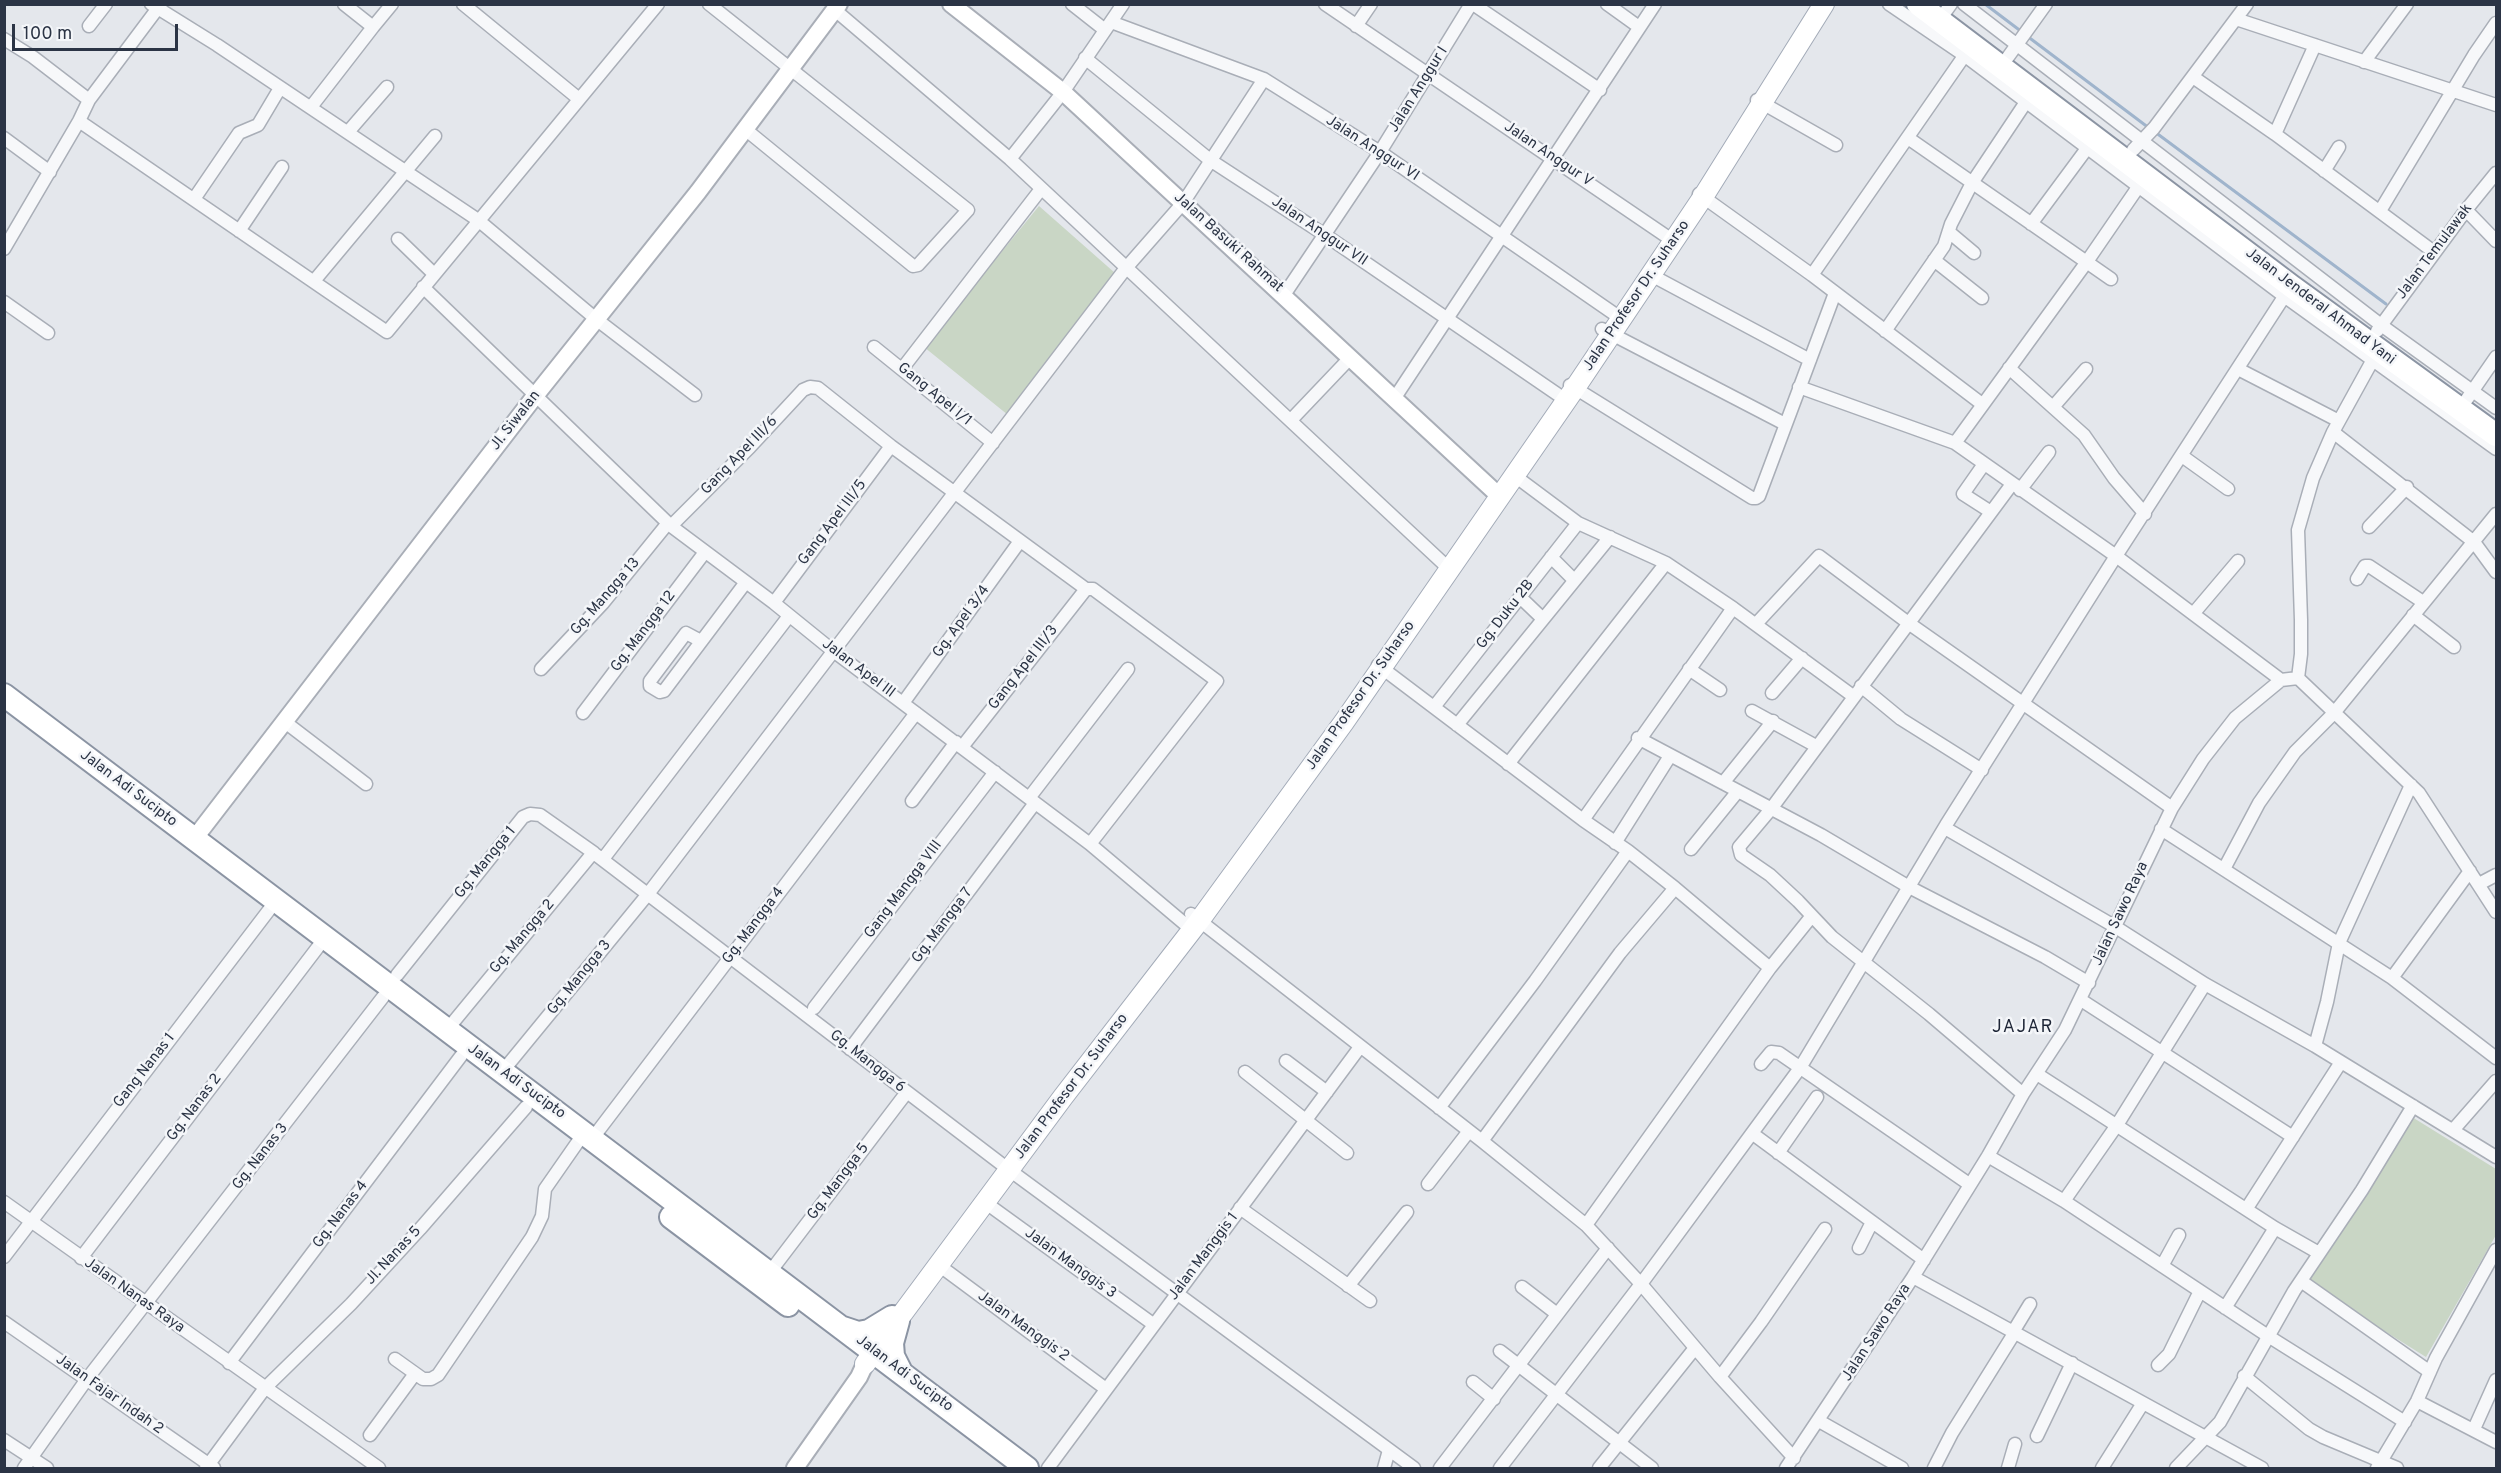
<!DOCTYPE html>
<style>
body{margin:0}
#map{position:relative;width:2501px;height:1473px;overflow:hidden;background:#e4e7ec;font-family:Overpass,sans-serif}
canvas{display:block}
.frame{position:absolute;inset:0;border:6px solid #2b3445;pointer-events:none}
.scale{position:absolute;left:12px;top:24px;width:166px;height:27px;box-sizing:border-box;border:3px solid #2b3445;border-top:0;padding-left:8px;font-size:18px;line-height:21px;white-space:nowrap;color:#2b3445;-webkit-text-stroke:4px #f4f6f9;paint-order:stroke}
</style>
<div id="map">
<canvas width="2501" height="1473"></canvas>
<div class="frame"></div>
<div class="scale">100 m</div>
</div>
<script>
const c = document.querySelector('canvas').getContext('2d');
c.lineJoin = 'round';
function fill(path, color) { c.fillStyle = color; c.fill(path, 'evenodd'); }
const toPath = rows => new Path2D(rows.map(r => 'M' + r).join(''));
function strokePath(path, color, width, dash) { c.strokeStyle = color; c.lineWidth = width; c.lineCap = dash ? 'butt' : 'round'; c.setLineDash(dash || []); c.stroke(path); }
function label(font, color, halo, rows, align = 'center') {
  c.font = font + ' Overpass,sans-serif'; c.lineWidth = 5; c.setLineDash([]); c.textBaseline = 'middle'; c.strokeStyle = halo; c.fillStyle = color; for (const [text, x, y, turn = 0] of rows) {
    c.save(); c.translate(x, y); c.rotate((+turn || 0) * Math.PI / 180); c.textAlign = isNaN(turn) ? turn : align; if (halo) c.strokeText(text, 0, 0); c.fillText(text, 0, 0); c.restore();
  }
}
const green = toPath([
 [1039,206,1115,273,1008,415,924,347],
 [2412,1117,2496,1169,2496,1235,2426,1357,2306,1282]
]);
const stream = toPath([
 [1985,4,2022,32],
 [2027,36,2149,128],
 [2155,132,2386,304]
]);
const street = toPath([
 [151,4,217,45,478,220,596,319,695,395],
 [463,4,579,99],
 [709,4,968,210,918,265,913,266,745,129],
 [1072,4,1105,30],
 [1325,4,1666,236],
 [1473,4,1600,90],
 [1607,4,1639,27],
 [1889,4,1964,55,2284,296,2496,449],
 [1964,4,2381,325,2496,408],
 [835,10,1010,159,1445,565],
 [1946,11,1951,4],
 [2236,19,2496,105],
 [1111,22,1264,79,1380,152,1613,313],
 [89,26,106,4],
 [1356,26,1371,4],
 [373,27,392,4],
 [4,39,33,57,89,100],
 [2008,57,2046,4],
 [1085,58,1210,160,1325,235,1560,396],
 [2364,62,2407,4],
 [2193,77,2275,134,2434,252],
 [1757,100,1836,145],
 [311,107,373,27,344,4],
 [79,121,387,332,658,4],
 [348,132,387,87],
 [2275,134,2315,45],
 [4,138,50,172],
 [1908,138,2111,279],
 [2133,150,2154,128,2247,4],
 [1010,159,1063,92,1123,4],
 [2324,171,2339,147],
 [1699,194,1812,275,1982,404],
 [194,199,239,133,258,125,280,88],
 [2466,210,2496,241],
 [2380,211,2474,55,2496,23],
 [2031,224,2091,143],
 [239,231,282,167],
 [1949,232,1974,253],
 [398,239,434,274],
 [4,249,79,121,89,100,161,4],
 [1934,260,1982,298],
 [1651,275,1810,360],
 [1812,275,1969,49],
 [314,281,435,136],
 [423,287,671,526,774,603,832,650,1090,844,1192,930],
 [1284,295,1380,152,1471,4],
 [4,302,48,333],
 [1602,329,1785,424],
 [1885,331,1944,246,1951,224,1972,183,2030,96],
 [2377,331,2466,210,2496,173],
 [874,347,993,443],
 [2009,368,2084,435,2114,478,2145,514],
 [902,369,1041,189],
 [2238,369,2339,421],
 [1570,385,1752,498,1756,498,1759,496,1835,293],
 [1799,387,1955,443,2116,556,2281,680],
 [1394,399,1655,4],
 [2467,399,2496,357],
 [2053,407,2086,369],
 [1291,420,1350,358],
 [2333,432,2474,542,2496,572],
 [1955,443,2086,263,2143,180],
 [2182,456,2228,489],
 [1984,464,1963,494,1991,512],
 [2012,484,1771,809,1739,847,1741,855,1770,875,1798,901,1832,937,1929,1014,2023,1094],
 [2020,490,2049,452],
 [671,526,750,447,803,390,810,387,818,388,891,446,1086,589,1093,589,1217,681,1090,844],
 [2369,527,2407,487],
 [1551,557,1574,580],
 [2357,579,2365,566,2369,566,2423,602],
 [1520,597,1543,619],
 [776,600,891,446],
 [1733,608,1853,696],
 [2193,614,2238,561],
 [2413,615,2454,647],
 [1756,624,1819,556,1907,622,2172,808],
 [701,641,686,633,650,681,650,686,660,692,664,691,746,582],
 [1378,665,1583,820,1733,608,1666,563,1578,523,1515,476],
 [541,669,603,603,668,523],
 [1689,669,1720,690],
 [2298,678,2301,654,2301,620,2298,530,2313,478,2333,432,2376,354],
 [2298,678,2419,793,2496,912],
 [1861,686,1901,719,1982,770],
 [1772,693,1802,658],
 [903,703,1020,541],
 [1434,707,1578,523],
 [1752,711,1816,746],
 [583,713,705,552],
 [285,722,366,784],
 [1457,725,1610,537],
 [1638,738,1821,835,1909,887,2045,957,2089,983],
 [962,747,1086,589],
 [1508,764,1666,563],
 [1723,783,1773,721],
 [1029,798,1128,669],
 [912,801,956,742],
 [1583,820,1628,851,1675,888,1770,968,1586,1225],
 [1945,828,2114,926,2205,984,2315,1046,2496,1157],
 [2161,829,2392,978,2496,1058],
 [1615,843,1670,756],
 [1691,849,1738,791],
 [603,859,789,616],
 [2224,869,2259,803,2295,752,2334,713,2496,514],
 [2479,884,2496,875],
 [1191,914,1482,1141,1586,1225,1641,1284,1720,1377,1794,1458],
 [1770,968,1811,917],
 [397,975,523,817,530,814,540,815,594,853],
 [2392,978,2470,871],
 [2081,1000,2293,1137],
 [814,1008,995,772],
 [446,1031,592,854,595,854,1004,1166,1414,1468],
 [2315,1046,2327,1002,2339,943,2411,785],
 [850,1049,1035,803],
 [1286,1061,1327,1092],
 [1761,1064,1771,1052,1779,1053,1969,1184],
 [502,1072,648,894,1126,268,1183,203,1264,79],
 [1245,1072,1347,1153],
 [2037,1074,2275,1228,2319,1253],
 [1439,1108,1535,981,1628,851],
 [2454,1129,2496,1081],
 [1753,1134,1924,1260],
 [592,1139,916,713],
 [1482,1141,1620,953,1675,888],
 [1778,1153,1817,1097],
 [1988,1156,2064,1201,2268,1336,2405,1422],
 [1428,1184,1469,1131],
 [2064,1201,2117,1125,2205,984],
 [4,1202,379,1468],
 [986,1203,1153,1324],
 [1240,1208,1370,1301],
 [2247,1208,2341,1062],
 [1859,1248,1872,1222],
 [4,1257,269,910],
 [81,1258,318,947],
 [940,1266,1106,1389],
 [2162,1266,2179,1235],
 [770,1272,907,1092],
 [1913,1277,2262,1468],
 [2301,1281,2430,1372],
 [1348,1286,1407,1212],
 [1522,1287,1557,1314],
 [2225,1308,2275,1228],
 [4,1322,214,1468],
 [2013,1332,2030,1304],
 [1500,1351,1652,1468],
 [395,1359,423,1379,431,1379,438,1375,532,1237,542,1216,545,1189,584,1133],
 [229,1363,461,1056],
 [2158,1365,2169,1354,2200,1291],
 [2244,1376,2309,1429,2323,1437,2397,1468],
 [1720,1377,1761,1322,1825,1229],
 [1473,1382,1494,1399],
 [2417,1401,2496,1442],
 [1819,1421,1902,1468],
 [2474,1429,2496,1380],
 [370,1435,414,1375],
 [2037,1436,2072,1363],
 [4,1440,47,1468],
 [24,1468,87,1379,383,997],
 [206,1468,265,1388,351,1304,420,1229,526,1107],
 [1048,1468,1360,1047],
 [1384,1468,1389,1450],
 [1440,1468,1608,1248],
 [1500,1468,1641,1284,1800,1068,1946,825,2116,556,2291,286],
 [1599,1468,1695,1348],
 [1786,1468,1913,1277,1988,1156,2023,1094,2065,1030,2172,808,2203,759,2235,718,2281,680,2298,678],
 [1934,1468,1952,1433,2015,1332],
 [2008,1468,2015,1444],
 [2102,1468,2143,1403],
 [2176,1468,2220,1422,2294,1291,2362,1190,2413,1106],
 [2377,1468,2417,1401,2436,1358,2496,1250]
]);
const secondary = toPath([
 [951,4,1063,92,1495,492],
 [194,839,535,396,698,192,839,4],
 [795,1468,859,1377,865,1364]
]);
const primary = toPath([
 [865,1364,1063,1097,1199,921,1344,722,1575,388,1703,197,1824,4]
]);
const highway = toPath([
 [1918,4,2291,286,2496,435],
 [4,695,1027,1468],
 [671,1217,788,1305],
 [898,1321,892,1343,893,1356,901,1372],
 [843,1328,858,1333,869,1331,892,1317]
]);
const streetNames = [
 ["Jalan Anggur I",1419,90,-58],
 ["Jalan Anggur VI",1372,149,33],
 ["Jalan Anggur V",1548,155,34],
 ["Jalan Anggur VII",1319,232,34],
 ["Jalan Basuki Rahmat",1228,243,42],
 ["Jalan Temulawak",2435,252,-53],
 ["Jalan Profesor Dr. Suharso",1637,296,-56],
 ["Jalan Jenderal Ahmad Yani",2320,307,37],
 ["Gang Apel I/1",934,395,39],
 ["Jl. Siwalan",516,421,-52],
 ["Gang Apel III/6",740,456,-46],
 ["Gang Apel III/5",833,523,-53],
 ["Gg. Mangga 13",606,597,-49],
 ["Gg. Duku 2B",1506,615,-52],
 ["Gg. Apel 3/4",962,622,-54],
 ["Gg. Mangga 12",644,632,-53],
 ["Gang Apel III/3",1024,668,-52],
 ["Jalan Apel III",858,669,37],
 ["Jalan Profesor Dr. Suharso",1361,696,-55],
 ["Jalan Adi Sucipto",128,789,37],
 ["Gg. Mangga 1",486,863,-51],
 ["Gang Mangga VIII",904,890,-53],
 ["Jalan Sawo Raya",2121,914,-65],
 ["Gg. Mangga 4",754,926,-53],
 ["Gg. Mangga 7",943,926,-53],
 ["Gg. Mangga 2",523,937,-50],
 ["Gg. Mangga 3",580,978,-51],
 ["Gg. Mangga 6",867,1062,38],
 ["Gang Nanas 1",145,1071,-52],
 ["Jalan Adi Sucipto",516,1082,36],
 ["Jalan Profesor Dr. Suharso",1072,1087,-53],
 ["Gg. Nanas 2",195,1108,-53],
 ["Gg. Nanas 3",261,1157,-52],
 ["Gg. Mangga 5",839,1182,-53],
 ["Gg. Nanas 4",341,1215,-53],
 ["Jl. Nanas 5",394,1256,-47],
 ["Jalan Manggis 1",1204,1257,-53],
 ["Jalan Manggis 3",1070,1264,36],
 ["Jalan Nanas Raya",134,1296,35],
 ["Jalan Manggis 2",1023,1327,36],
 ["Jalan Sawo Raya",1877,1333,-57],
 ["Jalan Adi Sucipto",904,1374,37],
 ["Jalan Fajar Indah 2",109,1395,35]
];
const quarterNames = [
 ["JAJAR",2023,1028]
];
fill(green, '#c9d6c5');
strokePath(stream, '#9fb4cc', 3);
strokePath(street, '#a9aeb7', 15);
strokePath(secondary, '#a9aeb7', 20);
strokePath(primary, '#a3abb8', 22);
strokePath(highway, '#8b94a3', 26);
strokePath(street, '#f7f8fa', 12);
strokePath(secondary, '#fff', 16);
strokePath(primary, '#fff', 20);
strokePath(highway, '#fff', 22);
label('15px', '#2b3445', '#f4f6f9', streetNames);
c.letterSpacing = '1.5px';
label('18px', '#1d2536', '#f4f6f9', quarterNames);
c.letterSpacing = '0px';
</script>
